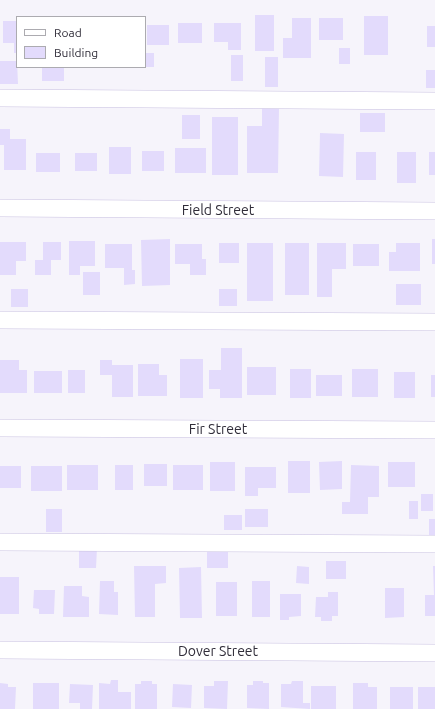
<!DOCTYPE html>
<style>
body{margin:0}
#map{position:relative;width:435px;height:709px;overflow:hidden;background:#f6f4fb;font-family:Ubuntu,sans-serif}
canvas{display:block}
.legend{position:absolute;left:16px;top:16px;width:130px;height:52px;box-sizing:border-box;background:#fff;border:1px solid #acabb0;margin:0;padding:5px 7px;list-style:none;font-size:12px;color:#302d39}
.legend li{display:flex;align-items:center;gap:8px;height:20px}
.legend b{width:20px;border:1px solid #acabb0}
</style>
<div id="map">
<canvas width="435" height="709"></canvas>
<ul class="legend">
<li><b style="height:5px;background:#fff"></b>Road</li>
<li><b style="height:11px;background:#e3dbfc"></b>Building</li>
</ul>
</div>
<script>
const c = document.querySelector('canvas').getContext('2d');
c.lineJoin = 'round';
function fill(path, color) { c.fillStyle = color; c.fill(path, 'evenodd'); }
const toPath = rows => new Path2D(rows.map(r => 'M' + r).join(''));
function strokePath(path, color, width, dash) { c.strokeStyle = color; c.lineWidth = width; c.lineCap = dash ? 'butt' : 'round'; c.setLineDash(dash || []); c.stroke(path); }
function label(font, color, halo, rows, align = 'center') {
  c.font = font + ' Ubuntu,sans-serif'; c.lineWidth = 3; c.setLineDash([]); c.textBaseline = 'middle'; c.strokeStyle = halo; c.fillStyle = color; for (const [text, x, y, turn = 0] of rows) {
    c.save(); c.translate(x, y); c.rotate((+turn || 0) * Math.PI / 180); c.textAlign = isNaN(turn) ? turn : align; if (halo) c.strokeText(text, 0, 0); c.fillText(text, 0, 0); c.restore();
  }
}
const building = toPath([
 [255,15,274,15,274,51,255,51],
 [364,16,388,16,388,55,364,55],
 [292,18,311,18,311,58,283,58,283,38,292,38],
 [319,18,343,18,343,40,319,40],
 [3,21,17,21,17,53,14,53,14,43,3,43],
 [178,23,202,23,202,43,178,43],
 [214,23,241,23,241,50,228,50,228,42,214,42],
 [147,25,169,25,169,45,147,45],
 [427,26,435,26,435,47,427,47],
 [339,48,350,48,350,64,339,64],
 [145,53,154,53,154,67,145,67],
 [231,55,243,55,243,81,231,81],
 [265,57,278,57,278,87,265,87],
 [0,61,17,61,18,84,0,84],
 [42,67,64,67,64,81,42,81],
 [426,70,435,70,435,88,426,88],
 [262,107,279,108,278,173,247,173,247,126,262,126],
 [360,113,385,113,385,132,360,132],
 [182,115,200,115,200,139,182,139],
 [212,117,238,117,238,175,212,175],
 [0,129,10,129,10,139,26,139,26,170,4,170,4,145,0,145],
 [320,133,344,134,343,177,319,176],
 [109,147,131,147,131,174,109,174],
 [175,148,206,148,206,173,175,173],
 [142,151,164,151,164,171,142,171],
 [356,152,376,152,376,180,356,180],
 [397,152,416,152,416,183,397,183],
 [429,152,435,152,435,175,429,175],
 [36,153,60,153,60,172,36,172],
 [75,153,97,153,97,171,75,171],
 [170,239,170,285,142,286,141,240],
 [432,239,435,239,435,264,432,264],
 [69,241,95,241,95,266,80,266,80,275,69,275],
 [0,242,26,242,26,261,16,261,16,275,0,275],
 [43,242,61,242,61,260,51,260,51,275,35,275,35,260,43,260],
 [219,243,239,243,239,263,219,263],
 [247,243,273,243,273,301,247,301],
 [285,243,309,243,309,295,285,295],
 [317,243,346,243,346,269,332,269,332,297,317,297],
 [396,243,420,243,420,271,389,271,389,252,396,252],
 [105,244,132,244,132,270,135,270,135,284,124,285,124,268,105,268],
 [175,244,202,244,202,259,206,259,206,275,190,275,190,264,175,264],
 [353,244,379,244,379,266,353,266],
 [83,272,100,272,100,295,83,295],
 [396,284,421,284,421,305,396,305],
 [11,289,28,289,28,307,11,307],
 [219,289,237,289,237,306,219,306],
 [221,348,242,348,242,398,220,398,220,389,209,389,209,370,221,370],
 [180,359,203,359,203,398,180,398],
 [0,360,19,360,19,370,27,370,27,393,0,393],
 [100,360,112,360,112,365,133,365,133,397,112,397,112,375,100,375],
 [138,364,159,364,159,375,167,375,167,396,138,396],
 [247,367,276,367,276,395,247,395],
 [290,369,311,369,311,398,290,398],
 [352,369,378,369,378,397,352,397],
 [68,370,85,370,85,393,68,393],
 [34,371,62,371,62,393,34,393],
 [394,372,415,372,415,398,394,398],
 [316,375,342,375,342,396,316,396],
 [431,375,435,375,435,397,431,397],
 [288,461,310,461,310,493,288,493],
 [342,461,342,489,320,490,319,462],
 [210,462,235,462,235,491,210,491],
 [388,462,415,462,415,487,388,487],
 [144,464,167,464,167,486,144,486],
 [67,465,98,465,98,490,67,490],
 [115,465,133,465,133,490,115,490],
 [173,465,203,465,203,490,173,490],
 [351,465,379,466,379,497,368,497,368,514,342,514,342,502,350,502],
 [0,466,21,466,21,488,0,488],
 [31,466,62,466,62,491,31,491],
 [245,467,276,467,276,488,258,488,258,496,245,496],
 [421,494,433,494,433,511,421,511],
 [409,501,418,501,418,519,409,519],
 [46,509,62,509,62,532,46,532],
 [245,509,268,509,268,527,245,527],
 [224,515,242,515,242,530,224,530],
 [429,519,435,519,435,535,429,535],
 [79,548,97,548,96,568,79,568],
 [207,551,228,551,228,568,207,568],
 [326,561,346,561,346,579,326,579],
 [134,566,166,566,166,583,155,584,155,617,135,617],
 [297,566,309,567,309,584,296,583],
 [433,566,435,566,435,616,425,616,425,595,434,595],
 [201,567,202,618,180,618,179,568],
 [0,577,19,577,19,614,0,614],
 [100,581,114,581,114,592,118,592,118,615,99,614],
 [252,581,270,581,270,617,252,617],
 [216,582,237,582,237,616,216,616],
 [64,586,82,586,82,596,89,597,89,617,63,617],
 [385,588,404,588,404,617,385,618],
 [34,590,55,590,54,614,39,614,39,609,33,608],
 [328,592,338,592,338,616,332,616,332,621,321,621,321,617,315,617,316,597,328,597],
 [280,594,301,594,301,616,289,617,289,620,280,620],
 [111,680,118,680,118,692,131,692,131,709,99,709,99,683,110,684],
 [141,681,152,681,152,684,157,684,157,709,135,709,135,684,141,684],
 [214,681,228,681,227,709,204,708,204,686,214,686],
 [253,681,263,681,263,683,269,683,269,709,247,708,247,685,253,685],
 [292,681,303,681,303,703,310,703,310,709,281,707,281,684,291,684],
 [0,683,8,684,8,687,16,687,15,709,0,709],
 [33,683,59,683,59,709,33,709],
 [353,683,368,683,368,687,377,687,377,709,353,709],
 [70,684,93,685,92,709,80,709,80,703,69,703],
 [173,684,192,685,191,708,172,707],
 [311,686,336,686,336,709,311,709],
 [390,687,413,687,413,709,390,709],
 [418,687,435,687,435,709,418,709]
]);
const minor = toPath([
 [0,98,435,101],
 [0,208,435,211],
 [0,320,435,322],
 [0,428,435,430],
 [0,542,435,544],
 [0,650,435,653]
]);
const streetNames = [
 ["Field Street",218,210],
 ["Fir Street",218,429],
 ["Dover Street",218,651]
];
fill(building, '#e3dbfc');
strokePath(minor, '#c7bfe0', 18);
strokePath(minor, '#fff', 17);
label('14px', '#302d39', '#fff', streetNames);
</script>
